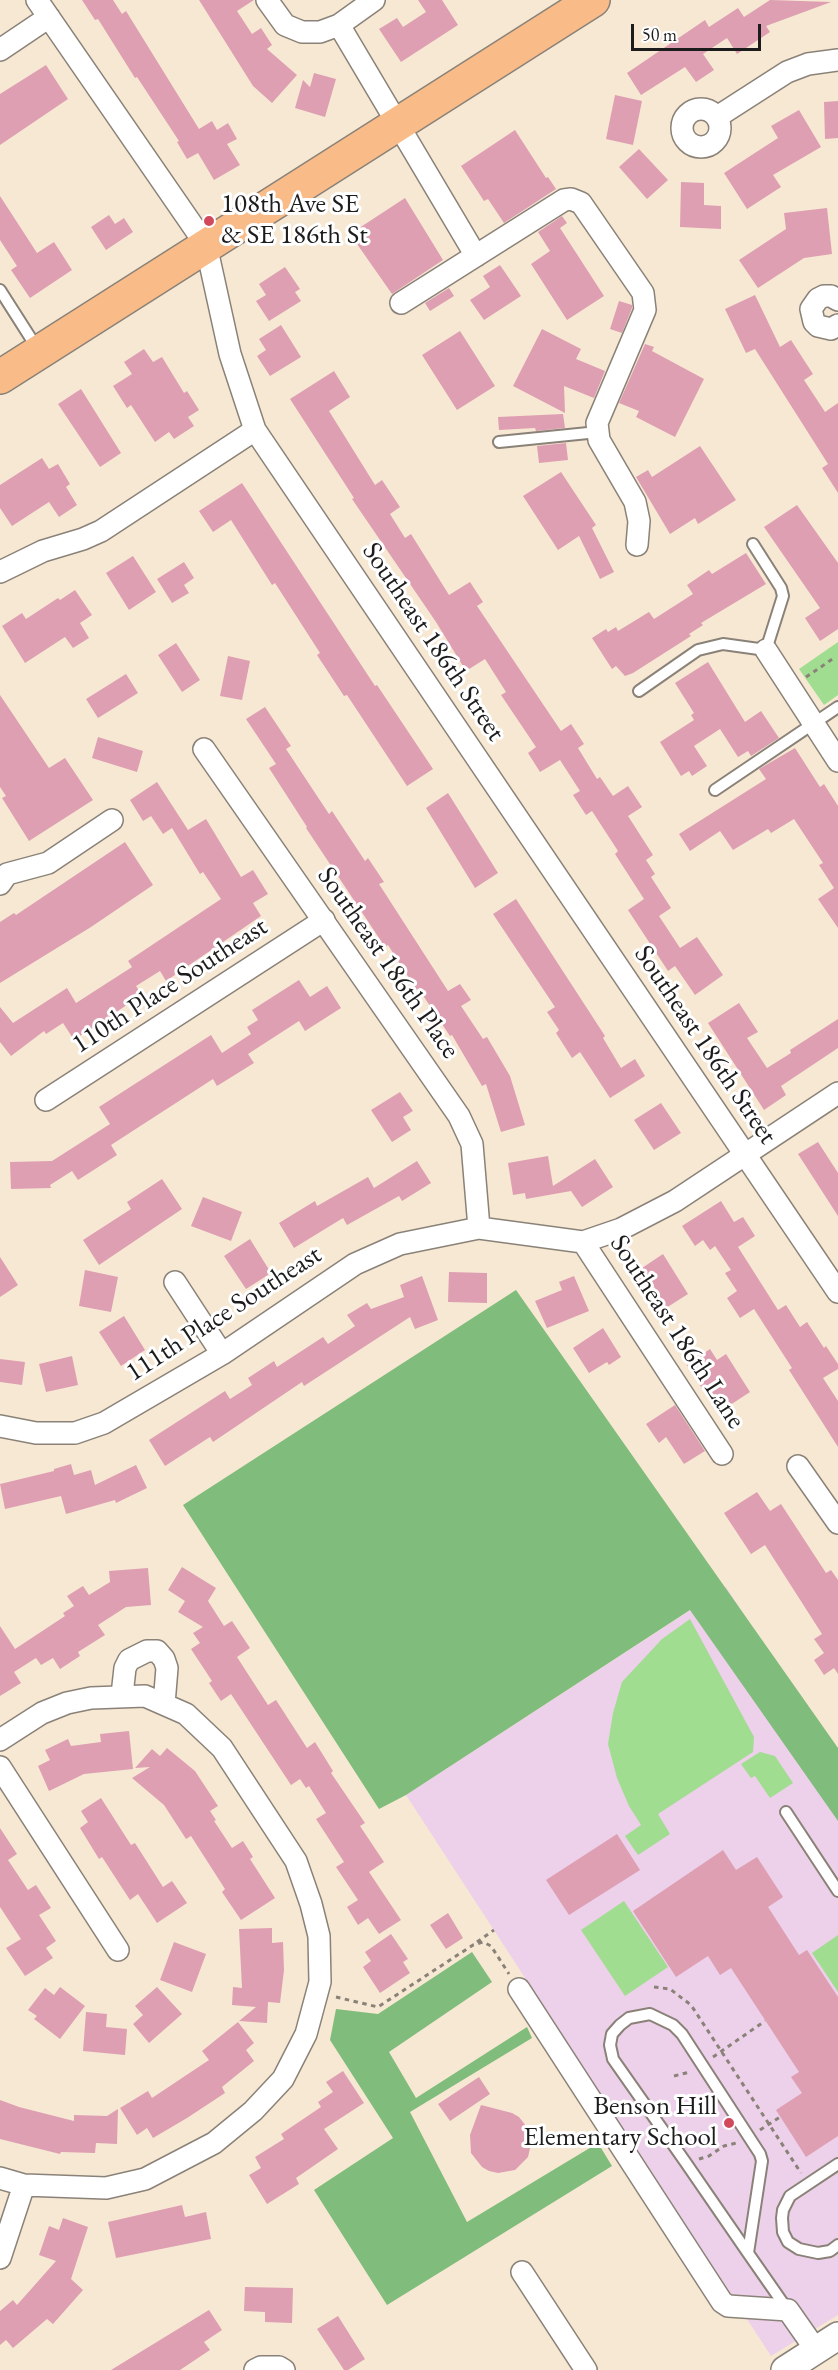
<!DOCTYPE html>
<style>
body{margin:0}
#map{position:relative;width:838px;height:2370px;overflow:hidden;background:#f7e8d3;font-family:"EB Garamond",serif}
canvas{display:block}
.scale{position:absolute;left:631px;top:24px;width:130px;height:27px;box-sizing:border-box;border:3px solid #1c1c1c;border-top:0;padding-left:8px;font-size:18px;line-height:21px;white-space:nowrap;color:#1c1c1c;-webkit-text-stroke:4px #fff;paint-order:stroke}
</style>
<div id="map">
<canvas width="838" height="2370"></canvas>
<div class="scale">50 m</div>
</div>
<script>
const c = document.querySelector('canvas').getContext('2d');
c.lineJoin = 'round';
function fill(path, color) { c.fillStyle = color; c.fill(path, 'evenodd'); }
const toPath = rows => new Path2D(rows.map(r => 'M' + r).join(''));
function strokePath(path, color, width, dash) { c.strokeStyle = color; c.lineWidth = width; c.lineCap = dash ? 'butt' : 'round'; c.setLineDash(dash || []); c.stroke(path); }
function label(font, color, halo, rows, align = 'center') {
  c.font = font + ' "EB Garamond",serif'; c.lineWidth = 6; c.setLineDash([]); c.textBaseline = 'middle'; c.strokeStyle = halo; c.fillStyle = color; for (const [text, x, y, turn = 0] of rows) {
    c.save(); c.translate(x, y); c.rotate((+turn || 0) * Math.PI / 180); c.textAlign = isNaN(turn) ? turn : align; if (halo) c.strokeText(text, 0, 0); c.fillText(text, 0, 0); c.restore();
  }
}
const built = toPath([
 [726,1587,838,1760,838,2315,771,2356,406,1795]
]);
const green = toPath([
 [838,642,838,695,824,705,799,669],
 [690,1619,754,1737,753,1752,658,1814,670,1834,638,1855,625,1836,641,1825,629,1806,617,1778,608,1744,613,1713,622,1682,662,1639],
 [760,1752,775,1756,793,1783,770,1798,755,1776,751,1778,741,1764],
 [624,1901,668,1967,625,1996,581,1930],
 [838,1935,838,1992,812,1953]
]);
const forest = toPath([
 [516,1290,838,1748,838,1821,690,1610,406,1795,379,1809,183,1505],
 [472,1952,492,1982,389,2052,416,2098,527,2027,532,2038,410,2112,467,2222,598,2143,612,2166,387,2305,314,2190,393,2138,330,2040,336,2009,378,2014]
]);
const building = toPath([
 [82,0,113,0,122,14,126,11,199,129,212,121,217,130,228,123,237,139,227,144,240,165,214,180,198,153,187,159,177,142,179,141,137,77,135,78,98,19,95,20],
 [199,0,254,0,237,11,252,34,261,28,272,45,267,49,297,75,272,103,253,86],
 [418,0,442,0,458,25,401,62,379,29,397,18,403,27,426,12],
 [770,0,831,2,766,26,770,32,737,54,727,38,703,54,714,70,696,82,685,67,641,95,627,73,705,20,709,27,738,8,744,17],
 [46,65,68,99,0,145,0,94],
 [314,73,336,79,325,117,295,108,303,80,310,87],
 [615,95,642,101,633,145,606,139],
 [838,101,838,138,825,139,824,102],
 [799,110,821,147,773,175,781,187,747,209,724,173,778,138,771,126],
 [515,130,546,178,548,177,556,189,504,223,488,199,484,201,461,166],
 [639,149,668,180,647,199,619,167],
 [681,182,704,183,704,205,721,206,721,229,680,227],
 [0,196,37,253,54,242,72,270,30,298,11,270,17,266,0,240],
 [405,198,443,260,392,294,350,234],
 [827,208,832,254,804,258,758,288,739,260,786,229,784,213],
 [109,215,115,224,124,218,133,232,106,250,91,227],
 [562,216,567,223,560,228,604,296,567,320,531,264,550,251,538,232],
 [500,265,521,296,484,320,470,300,490,287,483,276],
 [285,267,300,289,295,292,301,301,269,321,256,301,266,295,259,284],
 [449,288,454,296,430,311,425,303],
 [755,295,780,347,791,340,813,374,804,380,825,412,838,403,838,493,822,468,828,464,755,349,746,353,725,309],
 [619,301,632,305,632,308,622,333,610,329],
 [281,325,301,357,270,376,257,356,266,350,259,339],
 [542,329,581,349,576,359,605,371,594,398,564,386,565,413,513,386],
 [460,331,495,386,457,410,422,355],
 [645,344,654,347,652,351,704,379,675,437,636,417,639,411,619,403],
 [144,349,153,362,162,357,184,393,187,391,199,410,188,417,194,426,174,439,169,432,155,442,131,405,127,408,113,386,132,374,124,362],
 [334,371,350,397,329,411,375,485,382,480,400,507,390,514,405,538,411,534,449,595,470,582,483,602,477,606,561,731,571,724,584,744,578,748,597,779,600,777,613,796,628,786,642,807,628,816,653,855,646,860,655,874,651,877,671,908,659,916,680,948,697,937,723,975,695,995,675,966,668,971,628,910,644,899,615,854,618,851,592,811,586,815,573,795,580,791,560,760,540,772,528,753,536,747,501,695,506,692,485,659,466,671,436,622,352,499,354,498,290,399],
 [81,389,121,453,100,467,58,404],
 [563,414,565,428,536,431,535,428,499,430,498,417],
 [566,443,568,460,539,463,537,446],
 [700,446,736,500,698,524,695,518,670,534,636,477,648,470,652,477],
 [42,458,49,469,58,464,70,484,66,487,77,505,59,517,49,502,12,526,0,508,0,485],
 [561,472,596,525,592,528,614,572,600,579,579,536,558,550,523,496],
 [242,483,375,686,377,685,433,769,407,786,347,695,344,696,317,655,320,653,275,583,272,585,231,520,213,532,199,511],
 [797,505,838,563,838,629,820,641,805,618,820,608,764,527],
 [746,553,766,584,701,623,703,625,689,634,691,636,633,673,625,676,616,666,612,669,592,638,606,629,608,632,616,627,618,631,649,612,654,619,693,594,687,585,709,570,712,574],
 [133,556,156,592,129,610,106,573],
 [184,562,194,578,184,585,189,593,172,603,157,579],
 [75,590,92,615,80,623,89,638,73,648,65,637,25,663,2,626,22,613,26,619,58,598,60,600],
 [176,643,200,680,182,692,158,655],
 [228,656,250,661,242,700,220,696],
 [708,662,745,722,761,711,779,738,751,756,748,751,738,757,720,729,694,746,707,766,692,776,689,771,681,776,660,742,694,720,691,715,694,713,675,683],
 [126,674,138,693,98,718,86,699],
 [0,695,49,768,65,758,93,800,29,841,2,798,6,796,0,787],
 [265,707,291,746,286,749,329,814,332,811,365,861,368,858,384,882,379,884,448,991,460,984,471,1000,461,1006,483,1039,487,1037,510,1076,525,1125,501,1132,486,1084,482,1086,452,1035,450,1036,422,994,420,995,388,945,385,947,306,828,307,827,269,768,276,764,246,719],
 [98,737,143,751,137,772,92,758],
 [795,748,820,787,824,784,838,806,838,928,818,899,834,888,819,865,823,863,794,819,771,833,768,829,733,850,720,831,690,851,679,834,766,779,759,769],
 [157,782,188,830,206,819,241,877,253,870,268,894,253,903,261,916,166,981,160,971,136,986,142,995,74,1040,63,1023,46,1034,44,1031,11,1056,0,1042,0,1007,13,1023,67,988,76,1003,132,967,128,961,221,899,203,872,200,874,172,828,163,834,151,816,143,821,130,800],
 [448,793,498,873,475,888,426,808],
 [125,842,153,885,91,927,0,983,0,922,14,913,16,915],
 [516,899,605,1036,603,1038,621,1068,635,1059,645,1076,610,1098,580,1052,572,1058,556,1033,559,1030,547,1012,555,1007,493,914],
 [299,980,310,997,327,986,341,1008,305,1031,299,1021,248,1054,254,1063,217,1086,213,1079,111,1145,117,1155,78,1180,72,1171,50,1185,51,1188,11,1189,10,1162,52,1161,110,1124,99,1107,211,1035,222,1053,251,1034,247,1027,258,1020,252,1010],
 [739,1003,758,1032,747,1038,767,1068,791,1053,790,1050,838,1019,838,1048,781,1086,786,1095,764,1110,708,1023],
 [400,1092,413,1111,403,1117,411,1130,392,1142,371,1110],
 [661,1103,681,1133,654,1150,634,1120],
 [818,1142,838,1173,838,1216,798,1154],
 [548,1156,553,1186,595,1159,613,1187,582,1207,571,1191,526,1199,525,1193,513,1195,508,1163],
 [417,1161,431,1183,402,1201,399,1196,347,1225,343,1218,294,1248,279,1223,315,1201,317,1206,368,1177,374,1188],
 [162,1179,182,1209,99,1265,83,1240,131,1209,127,1202],
 [203,1197,242,1212,231,1241,191,1226],
 [721,1201,734,1222,743,1217,755,1236,738,1247,778,1310,786,1305,800,1327,807,1322,824,1348,826,1346,838,1364,838,1369,823,1378,838,1401,838,1447,789,1370,792,1368,754,1309,740,1318,727,1298,737,1291,725,1273,731,1270,715,1246,710,1250,703,1240,695,1246,682,1226],
 [250,1239,271,1273,246,1289,224,1256],
 [663,1254,688,1294,655,1315,646,1300,657,1293,653,1284,639,1290,630,1276],
 [0,1257,18,1285,0,1297],
 [85,1270,118,1277,111,1312,79,1306],
 [449,1272,487,1273,487,1303,448,1302],
 [422,1276,438,1320,415,1329,410,1317,304,1386,302,1382,213,1442,210,1437,165,1466,149,1440,225,1391,230,1399,252,1385,248,1378,274,1361,277,1367,323,1337,328,1344,355,1326,347,1315,367,1303,371,1309,404,1297,400,1285],
 [574,1276,589,1311,547,1328,535,1301,562,1290,559,1282],
 [124,1316,145,1350,121,1366,99,1332],
 [603,1328,621,1357,609,1365,607,1362,589,1373,573,1348],
 [710,1349,717,1360,726,1354,750,1392,718,1413,687,1365],
 [72,1356,78,1385,46,1392,39,1364],
 [0,1359,25,1362,22,1385,0,1382],
 [675,1405,705,1451,684,1464,666,1437,659,1443,646,1424],
 [71,1464,74,1475,91,1470,95,1485,136,1465,147,1488,116,1503,115,1500,66,1514,61,1496,5,1509,0,1484,54,1471,54,1469],
 [757,1492,770,1511,781,1504,826,1573,831,1570,838,1580,838,1674,834,1668,824,1675,814,1660,824,1653,814,1639,822,1634,765,1545,751,1554,724,1513],
 [182,1567,216,1588,208,1601,224,1626,232,1621,250,1648,237,1657,268,1705,276,1700,307,1748,315,1742,333,1771,331,1773,365,1823,360,1826,384,1862,369,1872,401,1920,379,1934,368,1918,358,1925,347,1907,358,1900,336,1867,344,1862,316,1819,326,1813,309,1786,306,1788,300,1779,291,1785,231,1694,221,1701,209,1683,212,1681,191,1649,200,1643,193,1633,203,1627,178,1612,185,1601,168,1590],
 [148,1568,151,1605,126,1607,98,1625,105,1635,78,1652,80,1656,60,1669,53,1658,41,1665,36,1658,14,1672,21,1683,0,1696,0,1626,15,1649,65,1616,63,1613,74,1606,67,1596,83,1586,89,1595,110,1582,109,1571],
 [129,1731,133,1769,84,1774,49,1791,38,1766,50,1760,45,1750,68,1739,71,1746,101,1742,100,1734],
 [167,1748,195,1771,218,1806,210,1811,216,1820,214,1821,232,1848,243,1841,253,1857,250,1859,275,1898,241,1920,222,1892,225,1889,191,1836,186,1839,164,1805,132,1778,150,1767,135,1768,152,1749,160,1756],
 [101,1798,131,1845,135,1843,163,1887,172,1881,187,1903,157,1923,138,1894,130,1900,102,1857,99,1859,80,1828,88,1822,81,1811],
 [0,1828,17,1854,8,1860,28,1890,36,1885,51,1908,39,1915,56,1941,46,1948,53,1958,25,1976,6,1948,21,1939,0,1907],
 [617,1834,640,1870,569,1915,546,1880],
 [723,1850,736,1870,757,1857,783,1897,768,1907,799,1955,807,1950,838,1997,838,2136,806,2157,776,2110,802,2093,791,2077,799,2072,731,1968,720,1975,708,1956,676,1977,633,1911],
 [448,1913,463,1938,446,1949,430,1925],
 [272,1928,272,1943,283,1942,284,1970,280,2003,268,2002,267,2023,239,2021,256,2007,232,2005,233,1987,242,1988,239,1929],
 [391,1934,408,1959,403,1962,410,1973,380,1993,363,1967,371,1961,365,1952],
 [174,1942,206,1954,192,1992,160,1980],
 [60,1987,85,2006,60,2039,34,2019,37,2016,28,2010,45,1988,54,1995],
 [157,1987,182,2014,149,2043,133,2024,143,2015,135,2006],
 [86,2012,107,2014,106,2027,127,2029,125,2055,83,2051],
 [238,2022,254,2043,246,2050,254,2061,222,2087,225,2093,187,2118,153,2138,147,2128,137,2135,120,2108,148,2091,152,2098,209,2060,202,2051],
 [343,2071,364,2103,324,2129,338,2149,296,2178,299,2184,267,2204,249,2175,261,2168,255,2157,284,2139,281,2134,321,2107,318,2102,333,2092,326,2082],
 [479,2077,490,2094,450,2121,438,2104],
 [0,2100,19,2107,74,2121,74,2115,107,2116,118,2109,117,2144,96,2143,95,2153,61,2152,60,2154,0,2139],
 [481,2105,512,2113,519,2117,530,2131,532,2140,528,2157,515,2170,498,2173,489,2171,482,2167,471,2153,470,2135],
 [182,2205,185,2217,206,2212,211,2239,116,2258,108,2222],
 [63,2218,88,2227,71,2279,83,2290,53,2324,47,2319,13,2348,6,2340,0,2345,0,2311,13,2300,17,2305,56,2261,39,2255,49,2226,59,2230],
 [245,2287,293,2288,292,2323,265,2322,265,2312,244,2311],
 [209,2310,222,2330,204,2342,210,2350,180,2370,111,2370],
 [338,2316,365,2359,348,2370,344,2370,317,2329]
]);
const path = toPath([
 [806,677,834,658],
 [477,1942,494,1930],
 [654,1987,670,1989,691,2005,801,2173],
 [336,1997,378,2007,473,1945,483,1942,491,1946,509,1974],
 [713,2057,765,2021],
 [674,2076,690,2072],
 [760,2130,780,2117],
 [699,2159,709,2156,724,2146,736,2143]
]);
const service = toPath([
 [0,290,37,348],
 [499,442,598,432],
 [639,691,698,650,723,644,766,650,783,596,781,588,753,544],
 [715,790,838,707],
 [786,1812,838,1891],
 [838,2164,790,2196,783,2210,782,2218,783,2232,788,2242,799,2249,818,2253,830,2251,838,2245],
 [748,2253,762,2161,760,2154,682,2034,673,2025,650,2014,629,2018,620,2025,612,2034,610,2045,613,2059,686,2163,748,2253,787,2309]
]);
const minor = toPath([
 [37,0,206,245,230,354,255,430,838,1292],
 [267,0,285,25,302,32,320,32,339,25,374,0],
 [339,25,476,256],
 [0,50,49,17],
 '682 128a19 19 0 1 1 38 0a19 19 0 1 1-38 0Z',
 [717,117,787,72,808,64,838,60],
 [838,300,831,296,824,296,818,299,811,309,814,322,818,326,831,329,838,325],
 [401,303,564,200,571,199,581,203,643,293,645,310,597,423,599,440,635,502,639,521,637,545],
 [0,572,43,551,83,539,101,531,255,430],
 [766,650,838,761],
 [204,749,459,1116,472,1144,479,1228],
 [0,884,7,874,48,863,112,820],
 [46,1100,324,920],
 [583,1242,722,1454],
 [175,1282,222,1354],
 [0,1426,36,1433,75,1433,104,1423,222,1354,355,1264,400,1244,479,1228,583,1242,621,1229,675,1201,838,1093],
 [798,1466,838,1523],
 [122,1695,125,1668,129,1660,147,1651,157,1651,164,1659,167,1668,164,1704],
 [0,1740,42,1713,67,1703,91,1698,145,1696,186,1714,222,1748,296,1861,311,1904,319,1936,320,1982,306,2034,283,2079,253,2111,214,2143,145,2179,106,2188,24,2185,0,2178],
 [0,1767,118,1950],
 [519,1989,722,2302,728,2306,788,2310,816,2350],
 [0,2258,24,2185],
 [522,2272,586,2370],
 [255,2370,261,2367,279,2367,284,2370]
]);
const tertiary = toPath([
 [785,2370,838,2336]
]);
const primary = toPath([
 [0,377,593,0]
]);
const markers = [
 [209,221,6,"#d1495b"],
 [729,2123,6,"#d1495b"]
];
const poiNames = [
 ["108th Ave SE",221,205],
 ["& SE 186th St",221,236],
 ["Benson Hill",717,2107,"right"],
 ["Elementary School",717,2138,"right"]
];
const streetNames = [
 ["Southeast 186th Street",433,642,56],
 ["Southeast 186th Place",388,963,55],
 ["110th Place Southeast",170,986,-33],
 ["Southeast 186th Street",705,1045,56],
 ["111th Place Southeast",224,1314,-33],
 ["Southeast 186th Lane",677,1332,57]
];
fill(built, '#edd0e9');
fill(green, '#a1dd91');
fill(forest, '#80bc7b');
fill(building, '#de9fb2');
strokePath(service, '#8a8278', 14);
strokePath(minor, '#8a8278', 24);
strokePath(tertiary, '#8a8278', 30);
strokePath(primary, '#8a8278', 36);
strokePath(path, '#8a8278', 3, [4.5, 4.5]);
strokePath(service, '#fff', 10);
strokePath(minor, '#fff', 21);
strokePath(tertiary, '#fff', 27);
strokePath(primary, '#f9bc89', 33);
for (const [x, y, r, color] of markers) { const dot = new Path2D(); dot.arc(x, y, r, 0, 2 * Math.PI); c.fillStyle = color; c.fill(dot); strokePath(dot, '#fff', 2); }
label('27px', '#1c1c1c', '#fff', poiNames, 'left');
label('27px', '#1c1c1c', '#fff', streetNames);
</script>
